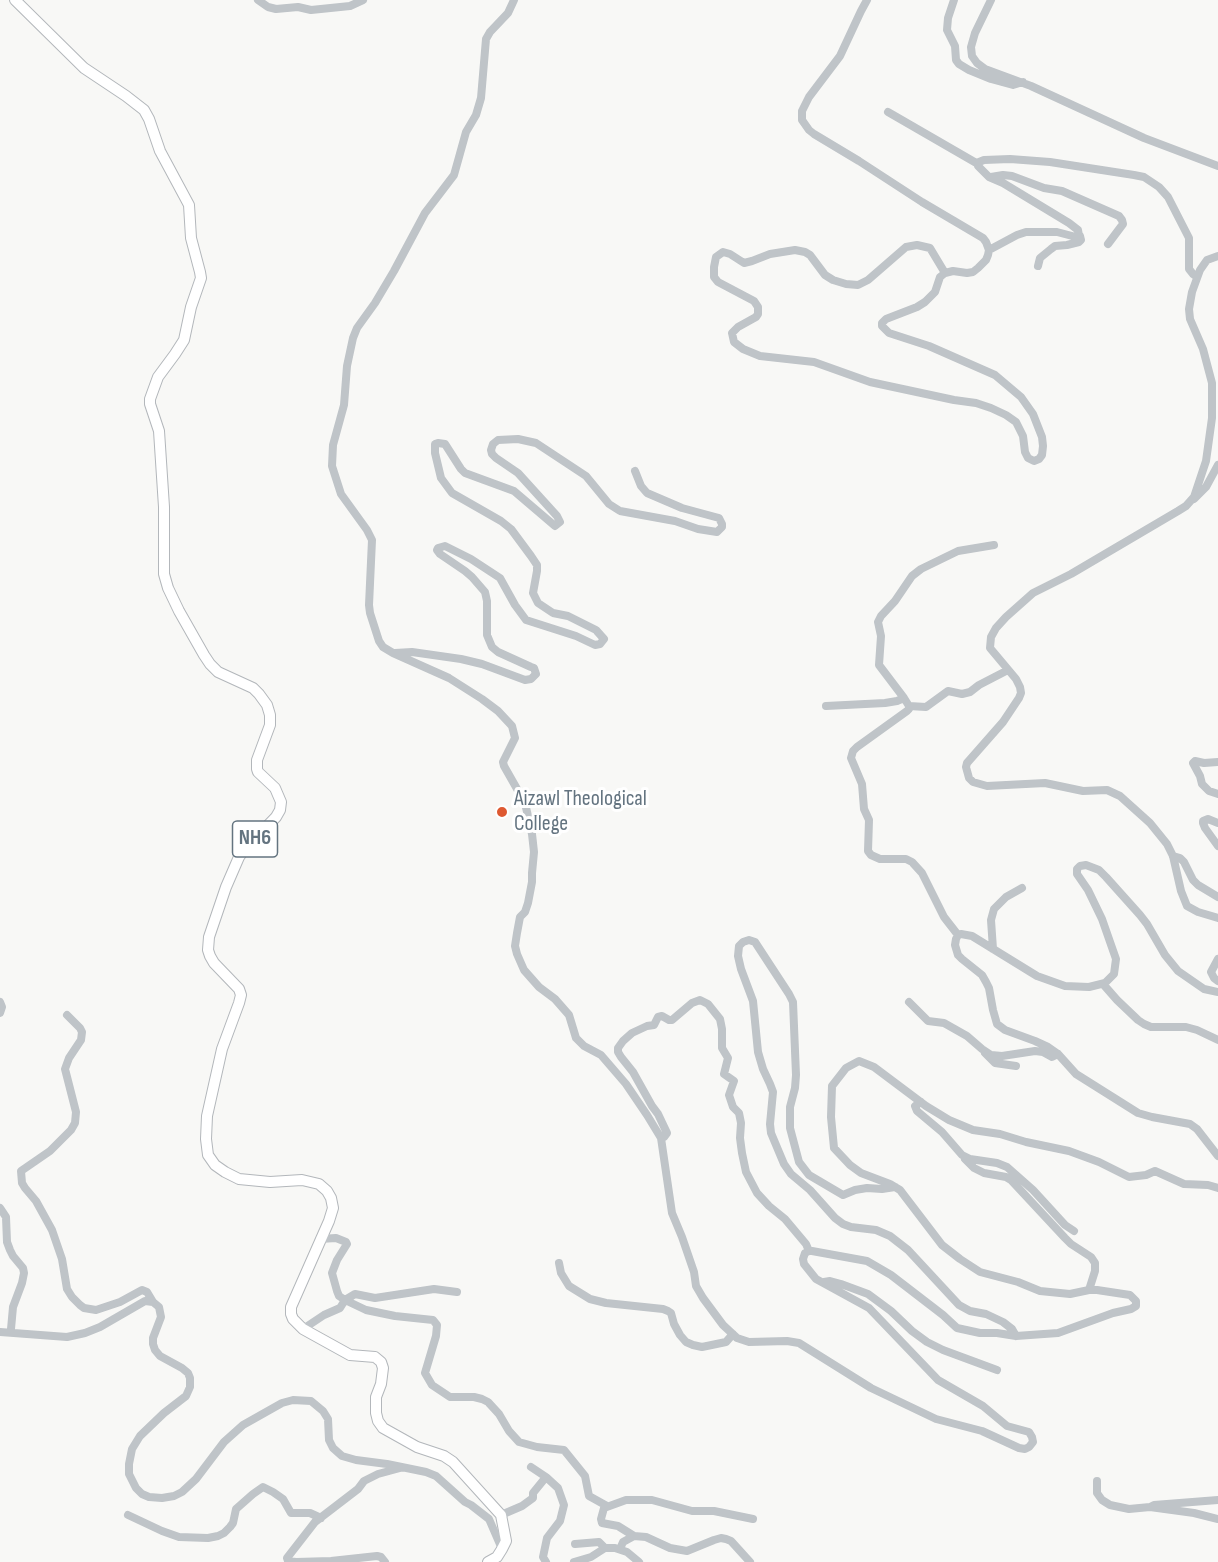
<!DOCTYPE html>
<style>
body{margin:0}
canvas{display:block;background:#f8f8f6}
</style>
<canvas width="1218" height="1562"></canvas>
<script>
const c = document.querySelector('canvas').getContext('2d');
c.lineJoin = 'round';
const toPath = rows => new Path2D(rows.map(r => 'M' + r).join(''));
function strokePath(path, color, width, dash) { c.strokeStyle = color; c.lineWidth = width; c.lineCap = dash ? 'butt' : 'round'; c.setLineDash(dash || []); c.stroke(path); }
function label(font, color, halo, rows, align = 'center') {
  c.font = font + ' "Sofia Sans Condensed",sans-serif'; c.lineWidth = 6; c.setLineDash([]); c.textBaseline = 'middle'; c.strokeStyle = halo; c.fillStyle = color; for (const [text, x, y, turn = 0] of rows) {
    c.save(); c.translate(x, y); c.rotate((+turn || 0) * Math.PI / 180); c.textAlign = isNaN(turn) ? turn : align; if (halo) c.strokeText(text, 0, 0); c.fillText(text, 0, 0); c.restore();
  }
}
const minor = toPath([
 [258,0,268,7,276,9,298,7,311,10,350,6,363,0],
 [514,0,508,13,490,32,486,39,481,98,476,115,466,132,454,175,425,213,394,271,375,303,357,328,353,338,347,366,344,405,333,445,332,466,341,494,367,530,372,540,369,605,370,613,379,641,383,647,393,653,449,678,482,699,498,711,512,726,515,738,503,762,504,766,525,803,532,834,534,852,532,873,532,882,528,903,525,912,520,917,517,933,515,946,517,954,524,970,539,987,555,999,569,1015,576,1038,584,1046,601,1055,626,1084,647,1115,661,1138,672,1213,682,1237,694,1272,696,1286,703,1298,723,1325,737,1338,749,1342,787,1341,799,1343,871,1388,936,1419,982,1431,1019,1448,1025,1449,1029,1447,1033,1442,1032,1437,1029,1432,1007,1426,983,1406,938,1380,869,1308,816,1279,804,1264,803,1259,805,1253,809,1251,812,1251,867,1261,891,1275,943,1315,957,1328,980,1333,997,1333,1016,1336,1058,1333,1113,1313,1131,1309,1136,1306,1136,1301,1130,1295,1097,1290,1089,1290,1070,1294,1040,1291,1018,1282,980,1272,960,1259,942,1245,900,1190,890,1184,861,1173,850,1165,834,1148,831,1117,832,1086,846,1068,859,1061,874,1067,926,1106,949,1120,973,1130,1000,1134,1026,1142,1069,1151,1099,1162,1129,1177,1146,1175,1155,1171,1184,1184,1208,1185,1218,1188],
 [867,0,861,11,840,56,809,97,802,111,802,120,809,130,814,134,859,161,922,202,983,238,986,242,989,250,988,255,986,260,978,268,973,272,967,273,953,271,945,273,940,277,935,292,925,302,917,307,886,319,882,323,882,326,889,333,929,346,995,375,1021,397,1033,414,1042,437,1043,446,1042,455,1039,459,1034,461,1028,458,1025,452,1023,436,1016,422,1006,415,991,408,976,403,954,400,870,382,814,362,760,356,743,349,734,342,732,333,738,327,756,317,758,314,758,307,754,301,718,282,714,277,714,267,716,257,723,252,730,254,744,263,752,261,770,254,795,250,805,252,810,255,825,275,833,280,846,284,858,285,868,280,906,247,917,245,930,248,945,273],
 [954,0,948,18,947,30,955,46,956,60,959,64,969,70,991,79,1013,85,1023,82],
 [991,0,975,33,971,47,972,56,977,63,985,69,1031,86,1144,138,1218,166],
 [888,112,978,164],
 [991,177,1003,175,1012,176,1044,188,1062,191,1119,216,1122,220,1123,224,1108,244],
 [989,250,1017,235,1026,232,1057,232,1076,237,1079,236,1078,230,1069,223,1003,183,989,177,978,166,979,162,984,160,1010,159,1050,162,1134,175,1144,177,1159,187,1168,197,1189,238,1189,269,1193,274,1197,277],
 [1218,256,1207,260,1200,270,1192,292,1189,309,1190,319,1203,349,1212,383,1212,418,1206,461,1194,497,1186,506,1178,511,1071,574,1033,593,1006,617,996,628,991,637,990,648,1016,679,1020,687,1021,693,1019,698,1003,722,967,763,966,767,969,778,973,782,987,786,1045,783,1083,791,1107,790,1120,796,1150,823,1167,844,1173,856,1181,891,1187,906,1198,912,1218,918],
 [1038,266,1040,258,1051,249,1055,246,1067,245,1079,242,1081,240,1080,236],
 [1194,499,1206,487,1218,465],
 [395,653,412,652,461,659,482,664,525,680,531,679,536,674,534,668,531,667,498,652,492,647,487,635,487,601,485,592,472,577,465,571,440,554,437,550,438,548,445,546,471,559,500,578,515,605,526,620,576,636,595,645,600,644,604,639,596,630,568,616,553,613,538,603,533,593,537,571,537,565,531,556,511,529,501,521,452,493,441,478,435,453,435,444,438,443,445,444,461,469,465,473,514,491,555,526,560,522,557,516,518,473,496,458,492,454,491,450,493,444,498,440,518,439,536,443,586,476,609,504,620,511,675,521,698,529,717,532,722,527,722,524,719,518,682,508,647,493,641,486,635,471],
 [826,706,885,703,897,701,904,698],
 [909,706,926,707,948,691,962,694,970,692,979,685,1008,670],
 [1218,762,1204,763,1195,761,1193,763,1200,776,1202,784,1209,791,1218,794],
 [1218,823,1208,819,1203,821,1203,823,1205,828,1218,846],
 [1173,856,1180,858,1184,862,1193,880,1198,885,1218,897],
 [958,935,944,917,922,873,912,862,906,859,880,859,871,855,868,851,869,820,864,809,862,784,851,758,853,751,857,747,907,711,909,709,909,706,904,698,879,665,881,636,878,622,881,616,895,601,912,576,921,569,958,551,994,545],
 [993,949,991,920,994,909,1006,897,1022,888],
 [1218,959,1211,972,1214,978,1218,981],
 [1103,984,1117,1000,1138,1020,1144,1024,1151,1027,1186,1027,1197,1030,1218,1040],
 [1218,992,1204,989,1178,971,1165,955,1147,924,1140,915,1106,877,1099,870,1086,865,1080,866,1077,869,1077,874,1088,890,1102,919,1116,959,1114,974,1105,983,1089,987,1065,986,1037,976,972,936,961,934,958,935,956,939,955,945,958,955,962,959,982,975,986,982,989,988,993,1010,997,1024,1005,1030,1035,1041,1048,1047,1058,1054,1076,1074,1138,1113,1152,1117,1190,1124,1197,1129,1218,1156],
 [0,1002,2,1007,0,1013],
 [909,1002,928,1021,944,1023,967,1036,982,1049,991,1055,1002,1056,1035,1051,1043,1052,1052,1057,1058,1054],
 [67,1015,80,1028,82,1032,81,1040,69,1058,65,1069,76,1112,75,1123,71,1130,50,1151,21,1171,22,1183,25,1188,36,1201,52,1230,62,1259,67,1289,72,1297,80,1305,84,1308,96,1310,120,1302,142,1290,147,1292,153,1302],
 [985,1053,995,1063,1016,1066],
 [921,1102,915,1106,917,1111,942,1132,962,1155,970,1159,997,1163,1007,1167,1033,1190,1065,1225,1074,1231],
 [661,1138,664,1137,667,1133,658,1114,652,1106,633,1072,621,1057,618,1052,618,1048,623,1041,632,1033,647,1026,654,1025,658,1017,662,1016,669,1020,672,1020,692,1003,700,1000,708,1004,720,1019,722,1029,722,1048,728,1058,724,1074,734,1081,729,1095,733,1107,739,1113,741,1123,740,1138,742,1153,746,1172,757,1193,769,1206,785,1219,806,1244,809,1251],
 [965,1159,974,1168,984,1173,1006,1177,1011,1180,1065,1238,1071,1244,1091,1257,1095,1263,1095,1271,1089,1290],
 [895,1187,882,1189,867,1188,855,1190,843,1195,809,1175,799,1162,790,1128,790,1107,795,1088,796,1075,793,1002,789,994,755,942,749,940,743,942,739,946,738,956,741,969,753,1001,758,1052,763,1069,770,1084,773,1092,770,1124,771,1133,784,1164,791,1174,810,1190,835,1218,843,1224,851,1227,876,1230,890,1236,908,1250,959,1305,970,1311,986,1314,1003,1322,1012,1329,1016,1336],
 [0,1208,6,1217,7,1242,10,1250,13,1256,23,1268,24,1273,22,1283,13,1307,11,1329],
 [320,1239,336,1238,346,1242,347,1244,337,1260,332,1273,337,1291,339,1296,345,1300,355,1294,375,1298,434,1289,457,1292],
 [559,1263,561,1273,569,1286,590,1299,606,1303,663,1309,668,1311,671,1313,674,1324,680,1335,686,1342,693,1345,702,1347,726,1342,733,1334],
 [824,1282,830,1281,841,1284,868,1294,891,1311,912,1331,927,1342,943,1350,997,1370],
 [303,1329,324,1315,340,1308,345,1300,366,1310,395,1316,433,1320,437,1325,436,1336,425,1373,432,1385,450,1397,474,1397,482,1399,488,1402,499,1414,509,1431,519,1442,537,1447,564,1450,585,1476,589,1496,607,1506],
 [0,1332,67,1337,85,1333,100,1327,145,1301,153,1302,159,1307,161,1317,153,1338,153,1344,155,1350,160,1356,182,1368,188,1373,190,1378,190,1387,186,1396,164,1413,140,1436,132,1449,129,1464,129,1474,136,1488,142,1494,149,1497,162,1498,174,1496,182,1492,196,1479,224,1442,243,1425,282,1403,293,1400,311,1401,323,1411,328,1419,329,1440,333,1448,342,1456,356,1460,387,1464,426,1472,436,1476,465,1502,471,1505,489,1519,502,1549],
 [531,1467,546,1477,558,1488,564,1505,560,1521,547,1538,543,1557,546,1562],
 [1097,1481,1097,1493,1102,1500,1110,1505,1129,1509,1150,1507],
 [1218,1500,1154,1505,1150,1507,1194,1513,1218,1519],
 [128,1515,162,1531,179,1537,208,1538,218,1536,224,1533,230,1527,233,1523,236,1509,253,1494,263,1487,273,1492,283,1499,291,1513,310,1513,321,1518],
 [501,1515,522,1506,533,1498,533,1493,546,1477],
 [634,1536,646,1537,670,1548,687,1551,714,1540,721,1538,726,1539,731,1541,750,1562],
 [575,1544,599,1542,605,1548,615,1548,627,1552,639,1562],
 [620,1549,623,1542,634,1536,618,1526,602,1523,601,1519,604,1508,626,1500,652,1500,692,1511,714,1511,753,1519],
 [385,1562,381,1557,377,1556,331,1561,296,1562,288,1561,287,1558,315,1522,358,1489,364,1481,378,1474,400,1468],
 [574,1562,591,1557,605,1548]
]);
const highway = toPath([
 [15,0,84,68,126,96,144,110,149,119,160,151,189,205,191,238,200,272,201,278,191,307,184,340,175,354,158,377,150,399,150,404,159,431,164,507,164,574,168,588,179,611,204,655,210,664,218,672,253,688,259,694,267,705,270,715,270,725,257,760,257,769,258,772,275,788,281,802,280,810,276,817,244,850,239,857,226,887,209,937,208,950,210,956,214,963,239,989,241,995,239,1003,222,1049,207,1116,206,1139,208,1155,215,1165,225,1172,239,1179,270,1182,302,1180,319,1184,327,1191,331,1198,333,1208,329,1221,291,1307,291,1314,293,1319,303,1329,350,1355,375,1357,381,1362,383,1368,381,1384,376,1397,376,1413,378,1421,383,1428,417,1447,444,1456,453,1462,501,1515,506,1541,502,1549,497,1557,488,1562]
]);
const markers = [
 [502,812,6,"#de5931"]
];
const shields = [
 [255,839,45]
];
const shieldNames = [
 ["NH6",255,839]
];
const poiNames = [
 ["Aizawl Theological",514,799],
 ["College",514,824]
];
strokePath(highway, '#b3b7bb', 12);
strokePath(minor, '#bfc4c8', 8);
strokePath(highway, '#fff', 10);
for (const [x, y, r, color] of markers) { const dot = new Path2D(); dot.arc(x, y, r, 0, 2 * Math.PI); c.fillStyle = color; c.fill(dot); strokePath(dot, '#fff', 2); }
for (const [x, y, w] of shields) { const box = new Path2D(); box.roundRect(x - w / 2, y - 18, w, 36, 4.5); c.fillStyle = '#fff'; c.fill(box); strokePath(box, '#647480', 1.5); }
label('bold 21px', '#647480', null, shieldNames);
label('22px', '#647480', '#fff', poiNames, 'left');
</script>
